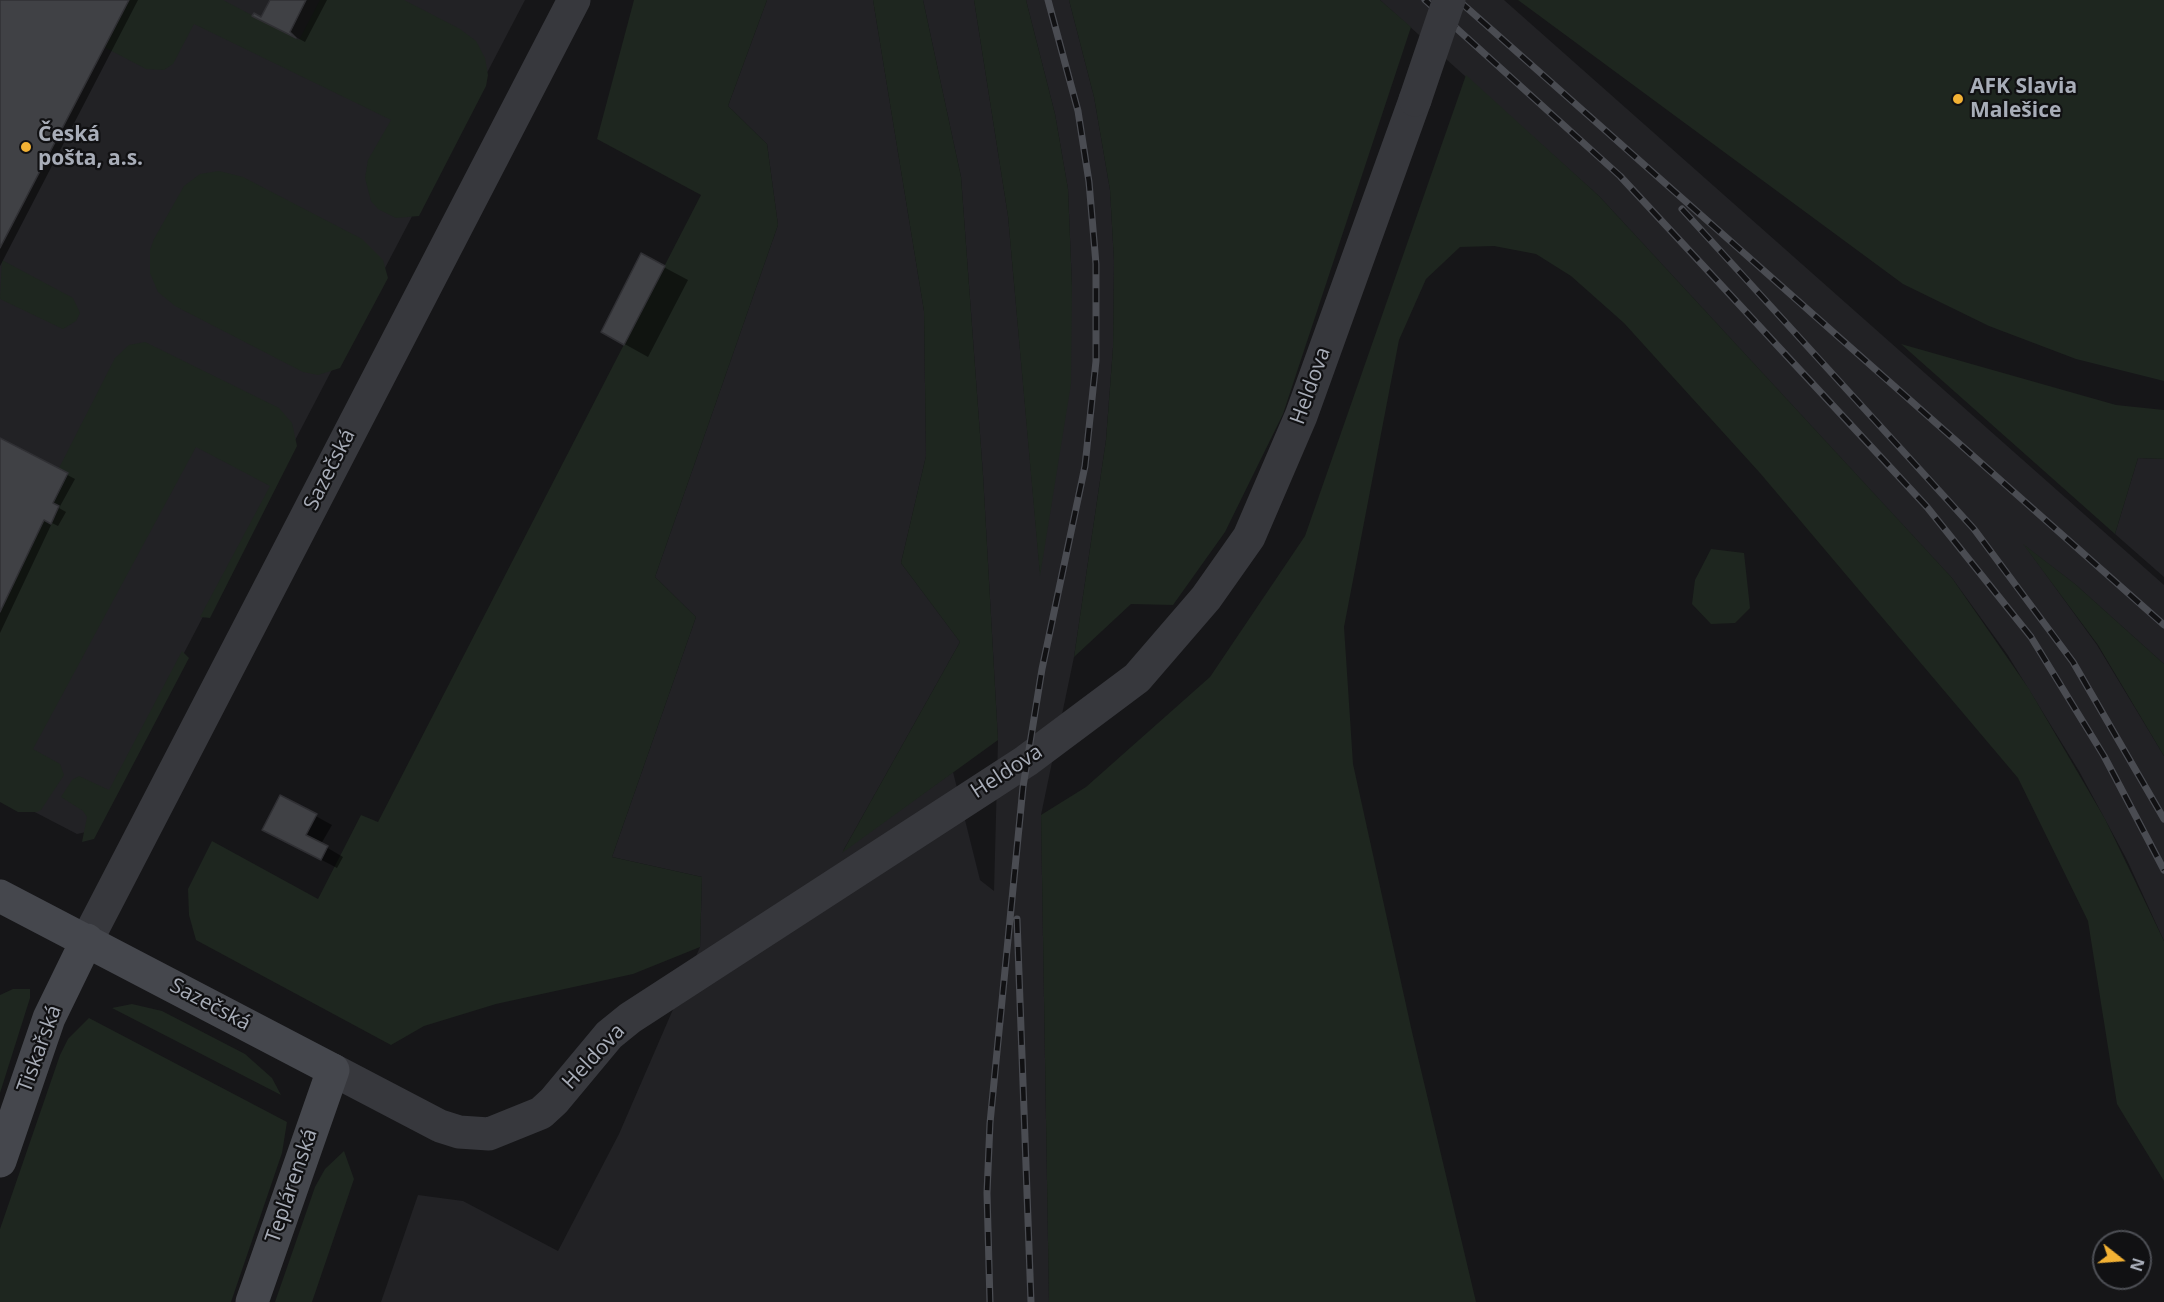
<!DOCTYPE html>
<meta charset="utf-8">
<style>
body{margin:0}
#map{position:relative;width:2164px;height:1302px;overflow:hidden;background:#161618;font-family:"Open Sans",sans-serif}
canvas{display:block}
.north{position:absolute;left:2092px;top:1230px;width:60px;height:60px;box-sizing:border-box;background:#111113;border:2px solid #4d4f55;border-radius:50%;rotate:107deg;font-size:16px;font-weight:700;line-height:24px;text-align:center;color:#a8adb8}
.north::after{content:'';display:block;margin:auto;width:21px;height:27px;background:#f2b134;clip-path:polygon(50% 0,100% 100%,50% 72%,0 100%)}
</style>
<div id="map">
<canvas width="2164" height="1302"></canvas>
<div class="north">N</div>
</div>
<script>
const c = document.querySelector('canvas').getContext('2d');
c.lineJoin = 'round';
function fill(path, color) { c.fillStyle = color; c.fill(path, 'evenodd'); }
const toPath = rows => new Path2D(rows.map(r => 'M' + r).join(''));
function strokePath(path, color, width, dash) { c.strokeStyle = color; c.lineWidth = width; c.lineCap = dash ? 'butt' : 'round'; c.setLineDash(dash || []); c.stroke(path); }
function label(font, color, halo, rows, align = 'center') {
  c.font = font + ' "Open Sans",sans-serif'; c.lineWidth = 4.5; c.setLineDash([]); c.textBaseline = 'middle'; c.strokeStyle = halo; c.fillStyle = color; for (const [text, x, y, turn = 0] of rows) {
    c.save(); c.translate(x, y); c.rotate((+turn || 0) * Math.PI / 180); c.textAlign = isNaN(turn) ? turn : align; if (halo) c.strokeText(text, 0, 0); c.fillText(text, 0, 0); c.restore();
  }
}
const built = toPath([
 [0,0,525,0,91,831,77,834,0,794],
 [767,0,873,0,924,311,926,456,901,563,960,642,843,851,953,772,980,880,994,891,998,740,983,475,961,177,923,0,974,0,1008,216,1040,572,1072,287,1068,189,1055,114,1026,0,1069,0,1094,97,1110,190,1114,261,1113,348,1106,440,1074,657,1041,815,1049,1302,381,1302,418,1195,463,1201,558,1251,619,1134,700,947,702,877,612,857,696,617,655,577,778,225,767,144,728,106],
 [1380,0,1504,0,2164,585,2164,664,2075,584,2025,546,2097,645,2164,756,2164,941,2127,860,2079,771,2007,654,1952,578,1599,196],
 [2138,458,2164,459,2164,577,2115,534]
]);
const green = toPath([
 [129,0,223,0,299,40,320,0,404,0,460,29,476,41,485,58,488,75,486,86,419,216,396,218,378,209,371,201,365,178,368,160,391,120,194,24,173,64,164,70,146,69,104,47],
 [634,0,767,0,728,106,767,144,778,225,655,577,696,617,612,857,702,877,700,947,633,974,496,1004,424,1026,391,1045,196,940,189,915,188,889,212,841,318,899,361,815,378,822,701,195,597,139],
 [873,0,923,0,961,177,983,475,998,740,842,853,960,642,901,563,926,456,924,311],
 [974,0,1026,0,1055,114,1068,189,1072,287,1071,384,1040,576,1008,216],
 [1069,0,1380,0,1411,27,1283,414,1225,532,1173,605,1131,604,1074,657,1106,440,1113,348,1114,261,1110,190,1094,97],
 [1518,0,2164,0,2164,381,2076,359,1989,326,1903,284],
 [1466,75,1599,196,1905,527,1952,578,2029,689,2105,819,2164,941,2164,1181,2117,1104,2088,921,2018,778,1760,473,1624,323,1571,276,1536,254,1494,246,1460,247,1426,279,1399,340,1344,627,1353,764,1412,1032,1476,1302,1049,1302,1041,815,1086,787,1210,677,1305,536],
 [219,171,243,177,362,239,383,260,388,278,340,368,318,375,303,372,175,306,158,292,150,273,150,250,154,239,184,186,200,174],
 [2,260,73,298,80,313,76,321,63,329,0,299],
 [145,342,279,408,292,423,297,446,210,618,200,617,270,486,196,447,33,749,60,764,64,775,41,810,37,812,18,812,0,802,0,612,44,520,51,523,59,507,53,503,68,473,59,468,115,358,129,345],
 [1901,344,2116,405,2164,410,2164,459,2138,458,2115,534],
 [2023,544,2075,584,2164,664,2164,756,2098,645],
 [1711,549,1744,553,1750,608,1735,623,1711,624,1692,604,1695,580],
 [182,651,189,658,94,839,82,842,87,817,83,811,61,797,72,780,79,776,109,790],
 [13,989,30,989,30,998,0,1093,0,995],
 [132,1004,162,1011,245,1054,272,1078,281,1095,112,1008],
 [89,1018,287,1122,282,1153,231,1302,0,1302,0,1229,60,1055,68,1039],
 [344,1151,354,1179,312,1302,275,1302,315,1187,325,1169]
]);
const shadow = toPath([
 [0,0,138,0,0,266],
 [272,0,327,0,305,42,262,19],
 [641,255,688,280,648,357,603,332],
 [0,439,75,479,59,508,66,512,58,526,52,523,0,633],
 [281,797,332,825,321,844,343,857,337,868,280,838]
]);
const building = toPath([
 [0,0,129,0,0,248,0,0],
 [270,0,306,0,290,32,296,38,252,16,254,13,261,17,270,0],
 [641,253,665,266,624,345,601,332,641,253],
 [0,438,68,473,53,503,59,506,51,524,44,520,0,612,0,438],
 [280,795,317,814,306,835,328,846,321,860,262,830,280,795]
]);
const street = toPath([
 [87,940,574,0],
 [333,1070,440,1126,459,1132,489,1134,541,1113,554,1101,609,1035,630,1018,1026,761,1137,678,1206,598,1249,537,1301,416,1415,100]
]);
const secondary = toPath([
 [0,896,333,1070,252,1302],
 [0,1161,49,1018,87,940]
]);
const rail = toPath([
 [1425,0,1620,176,1927,507,2031,637,2104,756,2164,870],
 [1458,0,2164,625],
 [1682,209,1974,529,2073,662,2164,819],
 [1017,919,1031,1302],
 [990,1302,987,1193,990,1123,1023,787,1042,669,1085,466,1096,361,1096,264,1089,182,1078,111,1048,0]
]);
const streetBridge = toPath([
 [1415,100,1449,0]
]);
const markers = [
 [1958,99,6,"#f2b134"],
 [26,147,6,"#f2b134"]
];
const poiNames = [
 ["AFK Slavia",1970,87],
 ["Malešice",1970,111],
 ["Česká",38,135],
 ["pošta, a.s.",38,159]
];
const streetNames = [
 ["Heldova",1311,386,-70],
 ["Sazečská",330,470,-63],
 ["Heldova",1007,772,-33],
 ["Sazečská",210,1005,28],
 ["Tiskařská",40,1049,-70],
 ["Heldova",594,1057,-47],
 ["Teplárenská",292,1186,-71]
];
fill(built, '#222225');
fill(green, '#1e261f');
fill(shadow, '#0007');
fill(building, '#404145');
strokePath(building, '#303034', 1.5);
strokePath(street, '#37383d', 33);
strokePath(secondary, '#45474d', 33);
strokePath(rail, '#4a4c52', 7);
strokePath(rail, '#111113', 4.5, [14]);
strokePath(streetBridge, '#37383d', 33);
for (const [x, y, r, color] of markers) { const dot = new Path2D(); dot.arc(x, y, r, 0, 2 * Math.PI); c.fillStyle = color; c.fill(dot); strokePath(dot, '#111113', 2); }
label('bold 21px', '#a8adb8', '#111113', poiNames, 'left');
label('21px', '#a8adb8', '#111113', streetNames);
</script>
